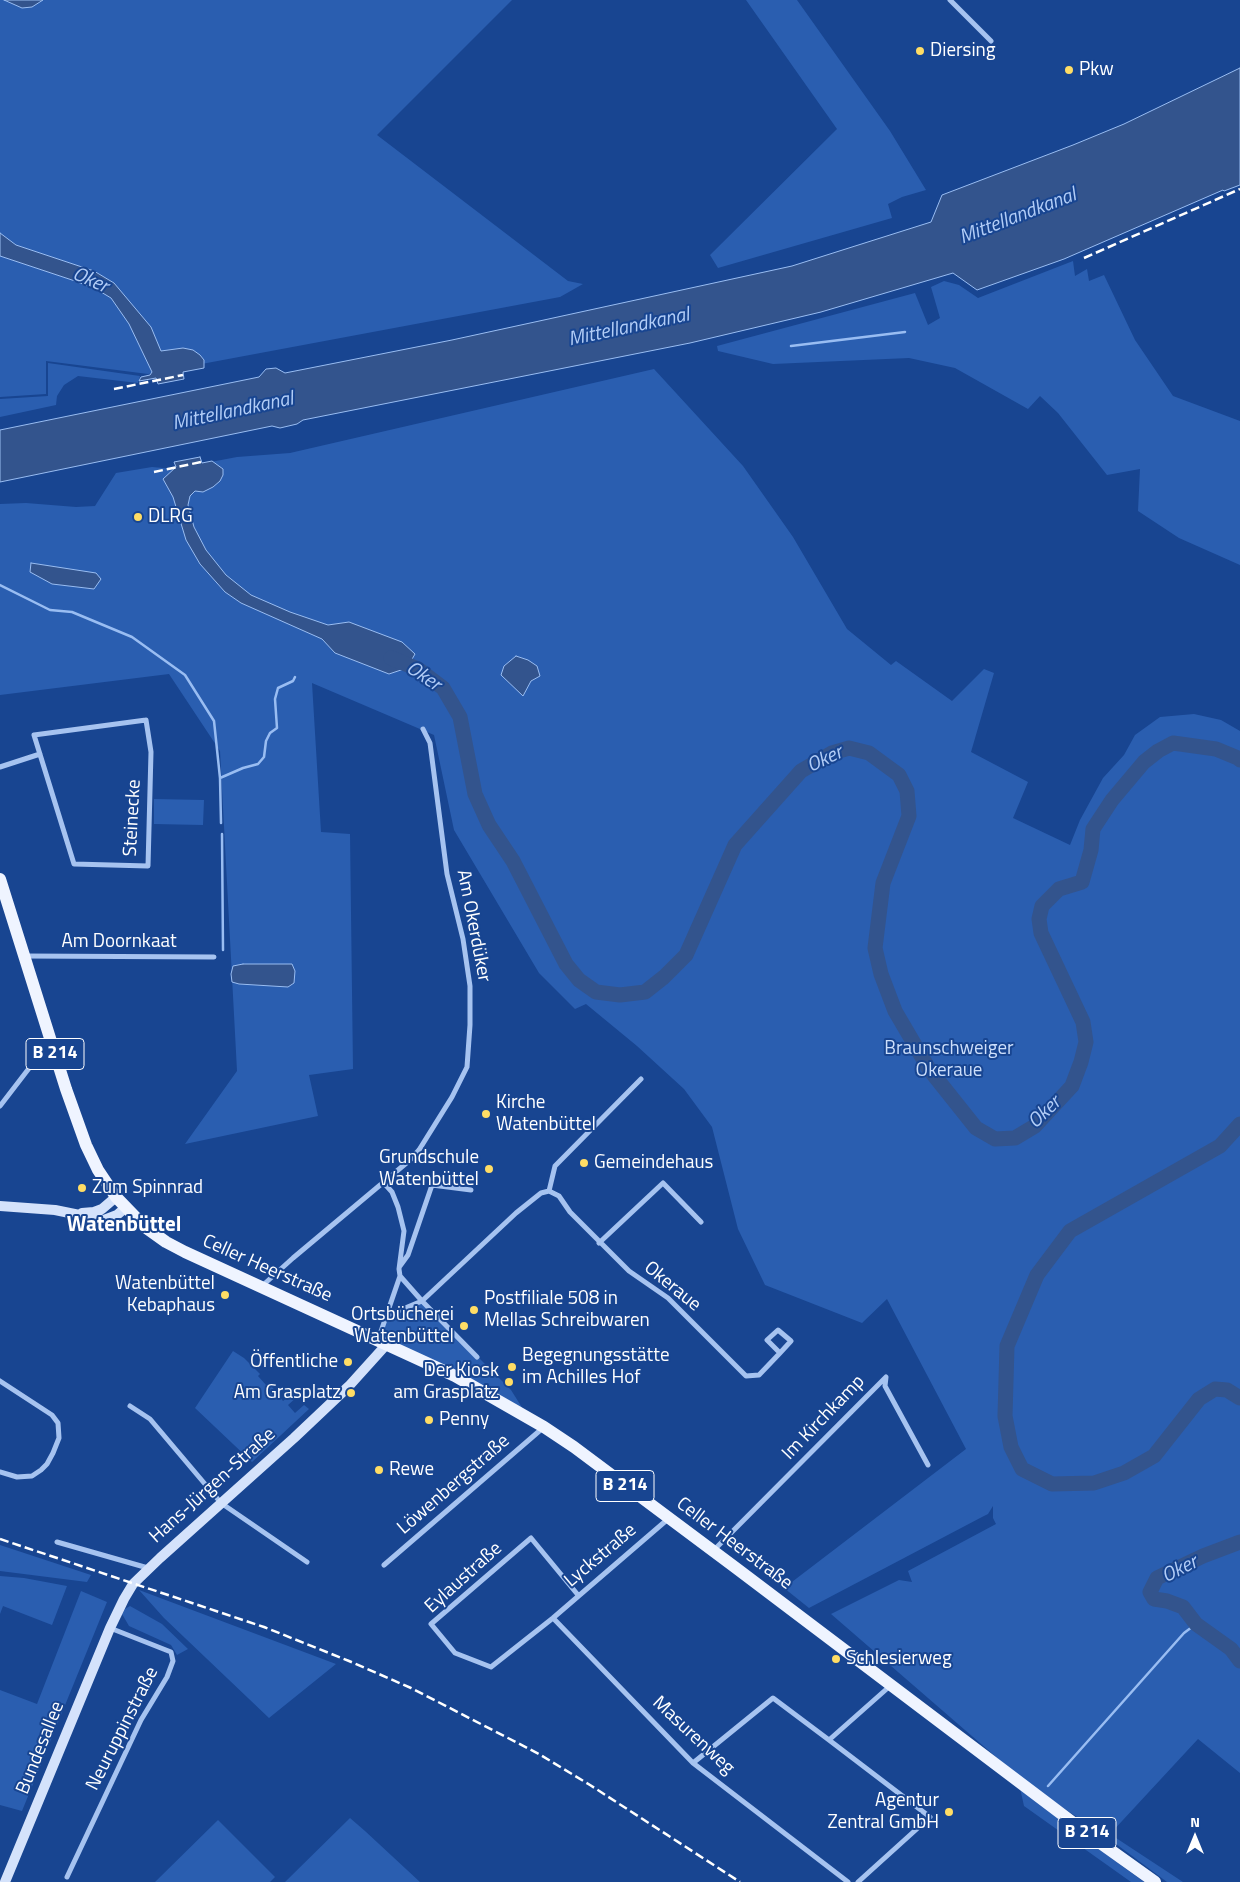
<!DOCTYPE html>
<meta charset="utf-8">
<style>
body{margin:0}
#map{position:relative;width:1240px;height:1882px;overflow:hidden;background:#184591;font-family:"Titillium Web",sans-serif}
canvas{display:block}
.north{position:absolute;left:1170px;top:1812px;width:50px;height:50px;-webkit-text-stroke:4px #184591;paint-order:stroke;rotate:0deg;font-size:14px;font-weight:700;line-height:20px;text-align:center;color:#fff}
.north::after{content:'';display:block;margin:auto;width:18px;height:22px;background:#fff;clip-path:polygon(50% 0,100% 100%,50% 72%,0 100%)}
</style>
<div id="map">
<canvas width="1240" height="1882"></canvas>
<div class="north">N</div>
</div>
<script>
const c = document.querySelector('canvas').getContext('2d');
c.lineJoin = 'round';
function fill(path, color) { c.fillStyle = color; c.fill(path, 'evenodd'); }
const toPath = rows => new Path2D(rows.map(r => 'M' + r).join(''));
function strokePath(path, color, width, dash) { c.strokeStyle = color; c.lineWidth = width; c.lineCap = dash ? 'butt' : 'round'; c.setLineDash(dash || []); c.stroke(path); }
function label(font, color, halo, rows, align = 'center') {
  c.font = font + ' "Titillium Web",sans-serif'; c.lineWidth = 4; c.setLineDash([]); c.textBaseline = 'middle'; c.strokeStyle = halo; c.fillStyle = color; for (const [text, x, y, turn = 0] of rows) {
    c.save(); c.translate(x, y); c.rotate((+turn || 0) * Math.PI / 180); c.textAlign = isNaN(turn) ? turn : align; if (halo) c.strokeText(text, 0, 0); c.fillText(text, 0, 0); c.restore();
  }
}
const green = toPath([
 [0,0,512,0,377,135,568,281,583,284,560,297,148,374,46,361,46,394,0,397],
 [746,0,797,0,890,131,926,190,902,197,888,204,892,218,718,268,710,255,837,129],
 [1073,261,1075,276,1087,269,1089,281,1104,275,1135,340,1173,396,1240,421,1240,565,1179,538,1138,511,1140,469,1107,475,1058,413,1040,396,1028,409,955,368,909,358,773,364,718,351,717,346,915,293,928,325,940,318,931,287,944,281,959,285,978,298],
 [48,363,140,376,138,383,78,376,64,385,57,396,56,405,0,417,0,399,48,396],
 [654,369,743,466,793,537,847,629,891,665,896,661,952,701,984,669,994,673,971,752,1028,782,1013,818,1070,845,1080,820,1103,778,1124,755,1135,735,1160,717,1194,714,1221,720,1240,731,1240,1773,1198,1739,1110,1834,1183,1882,1167,1882,1108,1838,1025,1782,831,1614,899,1580,912,1582,908,1571,996,1524,993,1518,993,1506,988,1514,982,1517,809,1608,784,1588,966,1449,887,1299,862,1323,765,1285,738,1229,712,1127,684,1089,637,1046,586,1004,575,1009,539,973,454,830,434,735,312,683,321,832,350,834,353,1069,309,1075,318,1116,185,1144,237,1071,220,751,169,674,0,695,0,504,26,503,76,507,95,506,116,473,152,467,174,469,237,457,290,453],
 [32,563,59,568,94,589,52,584],
 [154,799,204,800,203,825,154,824],
 [422,1301,511,1390,528,1417,378,1341,386,1316],
 [233,1351,244,1358,260,1374,258,1376,266,1385,269,1383,283,1401,295,1392,298,1396,288,1405,295,1413,304,1405,309,1409,252,1462,195,1408],
 [0,1545,91,1575,87,1582,0,1571],
 [0,1576,24,1578,67,1586,52,1625,3,1606,0,1614],
 [139,1590,336,1664,269,1718,164,1618],
 [81,1591,107,1602,22,1811,0,1805,0,1690,37,1704],
 [130,1606,162,1624,188,1649,177,1655,171,1645,129,1626,122,1614,125,1609],
 [1020,1788,1078,1834,1144,1882,1131,1882,1024,1806],
 [350,1818,365,1831,420,1882,285,1882],
 [218,1820,275,1877,270,1882,155,1882]
]);
const water = toPath([
 [4,0,43,0,32,7,22,8,4,0],
 [1240,68,1240,185,1224,191,1223,190,1064,259,977,290,953,273,821,312,690,343,303,420,297,424,280,428,272,426,0,482,0,430,259,377,266,369,276,368,285,373,452,340,792,266,931,222,942,195,1073,145,1124,124,1240,68],
 [0,233,16,245,94,271,114,283,151,327,161,351,183,348,193,350,200,355,204,360,204,368,183,372,184,379,158,384,156,378,139,381,141,377,150,375,152,372,129,324,111,298,96,289,75,281,0,256,0,233],
 [200,457,202,463,212,461,223,469,223,475,220,481,213,487,203,492,195,491,190,496,188,505,194,527,206,550,226,575,251,595,290,612,328,625,349,622,402,642,415,654,407,668,389,674,335,653,322,639,241,603,225,592,200,564,186,540,173,497,163,479,176,467,174,462,200,457],
 [31,563,96,573,101,579,94,589,52,584,30,572,31,563],
 [516,656,528,660,537,666,540,676,531,681,523,696,501,675,504,666,516,656],
 [243,964,292,964,295,971,294,983,288,987,239,984,232,982,231,974,233,966,243,964]
]);
const stream = toPath([
 [791,346,905,332],
 [0,585,50,610,72,612,132,637,185,675,214,721,220,778,221,823],
 [220,778,243,768,258,764,264,757,266,741,270,733,277,728,275,699,278,688,293,681,295,677],
 [222,834,223,950],
 [1048,1786,1184,1633,1196,1624]
]);
const river = toPath([
 [391,658,418,669,443,688,460,717,475,794,489,825,513,861,566,964,579,980,596,992,620,995,645,992,664,977,686,955,735,845,801,771,832,753,849,748,869,753,899,775,907,791,909,816,883,883,875,948,881,974,895,1011,929,1069,976,1128,995,1139,1015,1138,1035,1126,1072,1086,1081,1062,1086,1042,1083,1022,1041,933,1039,919,1042,906,1059,889,1082,882,1091,850,1093,829,1112,800,1144,762,1158,751,1173,743,1216,749,1238,758,1240,760],
 [1240,1124,1220,1146,1070,1231,1037,1275,1007,1346,1005,1416,1011,1447,1022,1469,1052,1484,1094,1483,1124,1473,1154,1456,1199,1399,1215,1389,1227,1390,1240,1398],
 [1240,1542,1203,1556,1157,1578,1150,1592,1154,1599,1167,1601,1183,1607,1196,1624,1231,1649,1240,1661]
]);
const street = toPath([
 [950,0,991,41],
 [146,720,151,752,148,866,74,864,34,735,146,720],
 [0,767,40,754],
 [25,956,214,957],
 [0,1106,50,1041],
 [549,1191,559,1196,570,1212,629,1271,668,1298,746,1376,759,1375,780,1353,791,1341,778,1330,767,1340,780,1353],
 [599,1243,663,1183,701,1222],
 [400,1266,408,1255,432,1185,471,1190],
 [400,1276,422,1301,477,1357],
 [262,1286,293,1258,410,1160,419,1150,452,1097,467,1067,470,1025,470,986,463,939,447,874,430,743,423,729],
 [386,1316,422,1301,516,1213,541,1193,549,1191,555,1166,641,1079],
 [378,1340,400,1276,399,1269,404,1231,398,1207,392,1192,383,1182],
 [0,1381,52,1415,58,1423,59,1438,53,1453,47,1464,41,1470,32,1476,17,1477,0,1472],
 [130,1406,150,1419,221,1503,307,1562],
 [57,1542,148,1568],
 [713,1551,886,1377,885,1386,928,1465],
 [384,1565,544,1427],
 [578,1595,531,1538,431,1624,455,1653,491,1667,553,1618,668,1519],
 [553,1618,693,1763,848,1882],
 [829,1740,930,1817,858,1882],
 [693,1763,773,1698,829,1740,890,1686],
 [67,1877,141,1720,167,1677,173,1661,171,1652,110,1628]
]);
const secondary = toPath([
 [0,1206,55,1210,104,1220,117,1215,125,1208],
 [82,1213,94,1212,102,1209,116,1197],
 [5,1882,110,1628,124,1599,133,1584,160,1558,294,1438,349,1386,386,1345]
]);
const primary = toPath([
 [0,879,66,1089,86,1145,98,1170,116,1197,145,1227,166,1242,185,1252,455,1376,544,1427,574,1447,736,1568,1092,1837,1155,1882]
]);
const rail = toPath([
 [1084,258,1240,189],
 [114,389,183,375],
 [154,472,201,462],
 [0,1539,264,1627,349,1661,411,1688,539,1754,590,1785,740,1882]
]);
const markers = [
 [920,51,5,"#ffdd65"],
 [1069,70,5,"#ffdd65"],
 [138,517,5,"#ffdd65"],
 [486,1114,5,"#ffdd65"],
 [584,1163,5,"#ffdd65"],
 [489,1169,5,"#ffdd65"],
 [82,1188,5,"#ffdd65"],
 [225,1295,5,"#ffdd65"],
 [474,1310,5,"#ffdd65"],
 [464,1326,5,"#ffdd65"],
 [348,1362,5,"#ffdd65"],
 [512,1367,5,"#ffdd65"],
 [509,1382,5,"#ffdd65"],
 [351,1393,5,"#ffdd65"],
 [429,1420,5,"#ffdd65"],
 [379,1470,5,"#ffdd65"],
 [836,1659,5,"#ffdd65"],
 [949,1812,5,"#ffdd65"]
];
const shields = [
 [55,1054,58],
 [625,1486,58],
 [1087,1833,58]
];
const shieldNames = [
 ["B 214",55,1054],
 ["B 214",625,1486],
 ["B 214",1087,1833]
];
const poiNames = [
 ["Diersing",930,51],
 ["Pkw",1079,70],
 ["DLRG",148,517],
 ["Kirche",496,1103],
 ["Watenbüttel",496,1125],
 ["Grundschule",479,1158,"right"],
 ["Watenbüttel",479,1180,"right"],
 ["Gemeindehaus",594,1163],
 ["Zum Spinnrad",92,1188],
 ["Watenbüttel",215,1284,"right"],
 ["Kebaphaus",215,1306,"right"],
 ["Postfiliale 508 in",484,1299],
 ["Mellas Schreibwaren",484,1321],
 ["Ortsbücherei",454,1315,"right"],
 ["Watenbüttel",454,1337,"right"],
 ["Begegnungsstätte",522,1356],
 ["im Achilles Hof",522,1378],
 ["Öffentliche",338,1362,"right"],
 ["Der Kiosk",499,1371,"right"],
 ["am Grasplatz",499,1393,"right"],
 ["Am Grasplatz",341,1393,"right"],
 ["Penny",439,1420],
 ["Rewe",389,1470],
 ["Schlesierweg",846,1659],
 ["Agentur",939,1801,"right"],
 ["Zentral GmbH",939,1823,"right"]
];
const streetNames = [
 ["Steinecke",133,818,-87],
 ["Am Okerdüker",473,926,79],
 ["Am Doornkaat",119,942],
 ["Celler Heerstraße",267,1269,24],
 ["Okeraue",672,1287,39],
 ["Im Kirchkamp",824,1418,-46],
 ["Löwenbergstraße",454,1485,-41],
 ["Hans-Jürgen-Straße",213,1486,-42],
 ["Celler Heerstraße",734,1544,37],
 ["Lyckstraße",601,1556,-40],
 ["Eylaustraße",464,1578,-42],
 ["Neuruppinstraße",123,1729,-63],
 ["Masurenweg",693,1736,43],
 ["Bundesallee",41,1748,-68]
];
const parkNames = [
 ["Braunschweiger",949,1049],
 ["Okeraue",949,1071]
];
const waterNames = [
 ["Mittellandkanal",1018,217,-21],
 ["Oker",90,281,24],
 ["Mittellandkanal",629,328,-12],
 ["Mittellandkanal",233,412,-12],
 ["Oker",423,677,34],
 ["Oker",825,760,-25],
 ["Oker",1045,1113,-44],
 ["Oker",1180,1570,-27]
];
const quarterNames = [
 ["Watenbüttel",124,1226]
];
fill(green, '#2a5eb0');
fill(water, '#33548d');
strokePath(water, '#99bdf2', 1);
strokePath(stream, '#99bdf2', 2.5);
strokePath(river, '#33548d', 15);
strokePath(street, '#a6c3f0', 5);
strokePath(secondary, '#d4e2fb', 10);
strokePath(primary, '#eff4ff', 12);
strokePath(rail, '#fff', 2.5, [9, 4]);
for (const [x, y, r, color] of markers) { const dot = new Path2D(); dot.arc(x, y, r, 0, 2 * Math.PI); c.fillStyle = color; c.fill(dot); strokePath(dot, '#184591', 2); }
for (const [x, y, w] of shields) { const box = new Path2D(); box.roundRect(x - w / 2, y - 15.5, w, 31, 4); c.fillStyle = '#184591'; c.fill(box); strokePath(box, '#fff', 1); }
label('bold 18px', '#fff', null, shieldNames);
label('19px', '#fff', '#184591', poiNames, 'left');
label('19px', '#fff', '#184591', streetNames);
label('19px', '#cddffb', '#184591', parkNames);
label('italic 20px', '#b2cdf7', '#184591', waterNames);
label('bold 21px', '#fff', '#184591', quarterNames);
</script>
